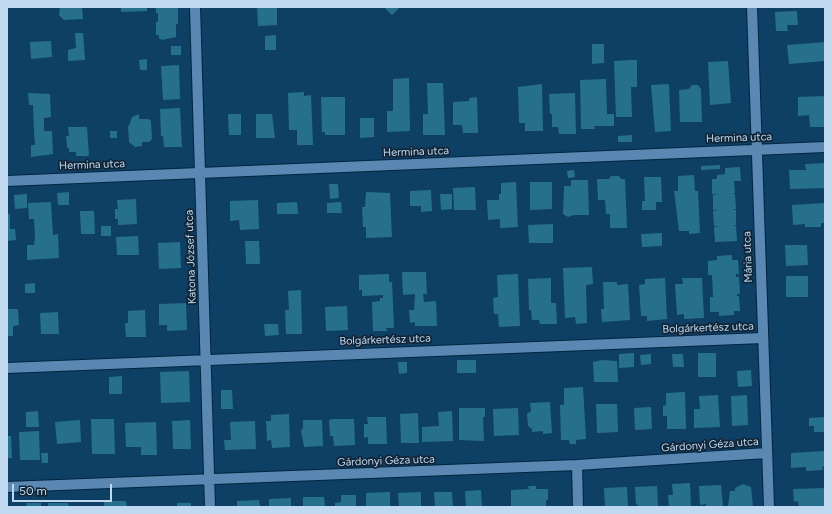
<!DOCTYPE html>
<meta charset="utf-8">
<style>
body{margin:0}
#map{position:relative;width:832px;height:514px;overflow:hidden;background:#0e3f65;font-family:Figtree,sans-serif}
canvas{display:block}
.frame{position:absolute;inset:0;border:8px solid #c0d9f0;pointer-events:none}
.scale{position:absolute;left:12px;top:484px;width:100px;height:18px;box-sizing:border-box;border:2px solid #c0d9f0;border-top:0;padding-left:5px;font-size:12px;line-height:14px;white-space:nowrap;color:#c0d9f0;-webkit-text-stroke:3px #112536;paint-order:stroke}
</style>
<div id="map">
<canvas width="832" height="514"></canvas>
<div class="frame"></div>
<div class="scale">50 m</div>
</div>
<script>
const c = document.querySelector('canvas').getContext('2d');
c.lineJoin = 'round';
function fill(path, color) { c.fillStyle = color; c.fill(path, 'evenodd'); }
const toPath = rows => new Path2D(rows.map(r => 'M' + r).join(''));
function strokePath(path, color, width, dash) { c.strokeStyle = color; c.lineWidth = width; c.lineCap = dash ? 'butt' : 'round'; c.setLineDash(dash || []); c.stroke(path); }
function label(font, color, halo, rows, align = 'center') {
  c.font = font + ' Figtree,sans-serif'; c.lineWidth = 3.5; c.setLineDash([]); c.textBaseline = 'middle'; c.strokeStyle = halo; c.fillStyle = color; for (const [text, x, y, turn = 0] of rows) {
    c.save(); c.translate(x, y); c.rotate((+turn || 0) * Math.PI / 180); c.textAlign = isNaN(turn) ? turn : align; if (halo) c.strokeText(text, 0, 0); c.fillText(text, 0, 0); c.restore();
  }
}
const building = toPath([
 [82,7,83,19,64,20,59,15,60,7],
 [121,7,147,7,147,11,121,12],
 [156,7,178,8,178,24,176,24,176,37,162,40,159,38,159,35,156,35,156,22,158,22,158,13,156,13],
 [257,7,277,7,277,25,258,26],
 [384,7,400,7,392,15],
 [797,11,798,25,787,25,788,31,776,31,775,12],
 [75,33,83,33,85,60,68,61,68,50,76,48],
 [276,35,276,50,265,50,265,36],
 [51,41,52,57,31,59,30,42],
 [825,42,825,61,789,64,787,45],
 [592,44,604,44,604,63,592,64],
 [171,46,181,46,181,55,171,55],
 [147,59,147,70,140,70,139,60],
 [631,60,637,60,637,87,631,87,632,117,616,117,614,61],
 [728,61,731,103,710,105,708,62],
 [179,65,180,99,163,100,161,66],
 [409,78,410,131,387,132,387,111,393,111,393,79],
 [606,79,607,114,614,114,614,126,594,126,595,129,581,129,580,80],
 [427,83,443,83,445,135,423,135,423,114,428,114],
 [542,84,543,131,525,131,525,123,519,123,518,87],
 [669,84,671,131,655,132,651,85],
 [692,85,698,85,701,89,702,122,680,122,679,90,689,89],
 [304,92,304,96,311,95,313,145,297,145,297,130,289,130,288,93],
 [28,93,50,94,51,117,44,118,44,131,52,131,53,154,31,157,31,145,35,145,34,132,33,105,29,105],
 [575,93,576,134,559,134,558,127,552,127,552,114,550,114,549,94],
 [825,96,825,127,810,127,809,115,798,116,798,97],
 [321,97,345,97,345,135,325,135,325,132,322,132],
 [477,97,478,133,463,133,462,125,453,125,453,102,469,101,469,98],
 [180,108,182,147,164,147,163,136,161,136,160,109],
 [139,114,139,119,148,119,151,121,152,139,149,142,142,142,142,146,135,147,129,142,128,126,129,126,132,117],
 [228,114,241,114,241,135,229,135],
 [256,114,272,114,275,138,256,138],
 [360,118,374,118,374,137,360,138],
 [68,127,87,127,89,156,76,156,76,152,69,152,69,148,67,148,66,136,69,136],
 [110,131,117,131,117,138,110,138],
 [632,135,632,142,618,142,618,136],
 [825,163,825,188,790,189,789,170,806,170,805,164],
 [720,165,720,169,701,170,701,166],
 [740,167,741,181,734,181,735,193,732,194,735,194,736,209,732,209,736,210,736,225,733,225,736,226,737,241,715,242,714,227,719,227,714,226,713,211,718,211,713,210,713,195,718,195,712,194,712,179,717,179,717,175,725,174,725,168],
 [574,170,575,177,568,178,567,171],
 [694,175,695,191,698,191,700,233,689,234,689,231,679,231,674,191,678,191,678,176],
 [611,176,619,176,621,179,625,179,627,228,610,228,610,214,606,214,605,200,598,200,597,179,609,179],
 [644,177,661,177,662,202,656,202,656,210,642,210,642,201,645,201],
 [571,180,588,180,589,215,574,215,568,217,563,214,564,186,571,186],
 [516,182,518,227,500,228,500,219,488,220,487,200,499,200,499,194,501,194,501,183],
 [530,182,552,182,552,209,530,210],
 [329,184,338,184,339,198,330,199],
 [475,187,476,210,454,210,453,188],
 [431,190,432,211,421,212,421,206,410,206,410,191],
 [69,192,69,205,58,205,57,193],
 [366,192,390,193,392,237,366,238,366,227,363,227,362,207,365,207],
 [27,194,27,208,15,209,14,195],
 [440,194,452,194,452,209,441,210],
 [136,199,137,224,118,225,118,219,115,219,115,209,118,209,117,200],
 [258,200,259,229,240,230,239,220,230,221,230,201],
 [51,202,53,235,58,234,59,258,27,260,27,245,34,245,35,236,34,219,29,219,28,203],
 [297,202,298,214,277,214,277,203],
 [341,202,342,213,327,213,327,203],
 [825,203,825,223,821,223,821,227,805,227,805,224,793,225,792,205],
 [80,211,94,211,95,234,81,234],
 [7,214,10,214,10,229,15,229,16,240,7,241],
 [553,224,553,243,529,243,528,225],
 [101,226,111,226,111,236,101,236],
 [662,233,662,246,642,247,641,234],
 [138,236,139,255,117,255,116,237],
 [245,241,259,241,260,264,246,264],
 [180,242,181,268,159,269,158,243],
 [785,245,807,245,808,265,786,266],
 [732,255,732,260,738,260,739,274,736,274,736,277,739,277,740,294,737,294,737,296,739,296,740,311,734,311,734,315,719,316,719,312,710,312,710,297,713,297,712,275,708,275,708,261,717,260,717,256],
 [592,267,593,284,586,285,587,323,576,324,575,317,565,318,563,268],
 [402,272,426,272,427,294,423,294,424,302,436,301,437,326,415,326,415,322,410,323,409,310,414,310,415,294,403,295],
 [389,274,389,282,392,282,394,328,386,328,387,331,373,331,372,302,380,301,380,298,383,298,383,295,362,296,362,290,359,290,359,275],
 [518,274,520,326,499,327,498,314,494,314,493,298,498,297,497,275],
 [786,276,808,276,808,297,786,297],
 [551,278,551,303,556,303,557,324,540,324,539,320,532,320,531,310,529,310,528,279],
 [665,278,667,319,647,321,647,316,641,316,639,285,645,284,645,279],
 [682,278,702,278,704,318,684,319,684,314,677,315,675,284,683,284],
 [603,282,617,282,617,285,628,284,630,320,602,322,601,309,604,309],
 [35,283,35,293,25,293,25,284],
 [301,290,302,334,286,334,285,310,289,310,288,291],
 [186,303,187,330,167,331,167,325,159,325,159,304],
 [347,306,348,330,326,331,325,307],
 [7,309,18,309,19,325,13,326,13,336,7,336],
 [145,310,146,337,126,337,125,323,128,323,128,311],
 [58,312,59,334,41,334,40,313],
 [264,324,278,324,279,335,265,336],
 [634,353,634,367,619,368,619,354],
 [698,353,716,353,716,377,698,377],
 [651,354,651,364,641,365,640,355],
 [672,354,683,354,684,367,673,367],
 [457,360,476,360,476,373,457,373],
 [602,360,617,361,618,382,594,382,593,362],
 [398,362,407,362,407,373,399,374],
 [751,370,752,386,738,387,737,371],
 [189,371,190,402,161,403,160,372],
 [122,376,122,394,109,394,109,377],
 [583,387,586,439,576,440,576,444,570,444,569,440,561,440,560,405,564,405,564,388],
 [221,390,232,390,233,409,221,409],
 [685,392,686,429,667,429,667,416,663,416,663,406,666,405,666,393],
 [718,395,720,427,694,428,694,409,700,409,699,396],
 [747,395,748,425,732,426,731,396],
 [550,402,552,433,543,434,543,431,532,432,532,429,528,426,527,414,531,411,530,403],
 [596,404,617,404,618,432,597,433],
 [651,407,652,429,635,430,634,408],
 [459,408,485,408,485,417,483,417,484,441,459,440],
 [518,408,519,435,494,436,493,409],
 [38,411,39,427,26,427,26,412],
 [452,411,453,441,422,442,422,427,439,426,438,412],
 [418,413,419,443,401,443,400,414],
 [289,414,290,447,272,448,271,440,267,441,266,421,271,421,271,415],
 [367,417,386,417,387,444,368,444,368,437,364,438,364,424,368,424],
 [825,417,825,432,814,432,814,426,809,426,809,418],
 [91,419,114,419,115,454,92,454],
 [333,419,354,419,355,445,334,446,333,436,330,436,329,420],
 [80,420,81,442,57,444,55,422],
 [190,420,191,449,173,449,172,421],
 [303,420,322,420,323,446,304,447,301,430,303,428],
 [255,421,256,449,225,450,224,440,231,440,230,422],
 [156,422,157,455,141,455,141,447,126,447,125,423],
 [39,431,40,460,20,460,19,432],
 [7,436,11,436,12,458,7,458],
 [825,451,825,466,822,467,823,470,806,471,806,467,791,468,791,453],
 [41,453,48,453,48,463,42,463],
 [690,483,691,507,669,507,668,495,673,495,672,484],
 [743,484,751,487,753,507,728,507,730,491,735,491,735,488],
 [721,485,723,507,706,507,706,504,700,505,699,486],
 [528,486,536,486,536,489,548,489,548,500,546,500,546,507,511,506,511,490,529,489],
 [657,486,658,507,638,507,638,504,636,505,635,487],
 [627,487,628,507,605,507,604,488],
 [825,488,825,507,799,507,798,501,794,502,793,489],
 [481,490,482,507,466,507,465,491],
 [390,492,390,507,366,507,366,493],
 [421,492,421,507,399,507,398,493],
 [434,492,452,492,453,507,435,507],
 [341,495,356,495,356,507,335,507,335,503,341,502],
 [303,497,324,497,325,507,303,507],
 [291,498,291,507,269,507,269,499],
 [259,500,260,507,237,507,237,501],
 [104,501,126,501,127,507,104,507],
 [26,503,41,503,41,507,27,507],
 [48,503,68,503,69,507,48,507],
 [177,503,191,503,191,507,177,507]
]);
const minor = toPath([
 [195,7,210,507],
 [752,7,769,507],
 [7,181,825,147],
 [7,368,763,338],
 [577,465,578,507],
 [7,487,577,465,767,453]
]);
const streetNames = [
 ["Hermina utca",739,138,-2],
 ["Hermina utca",416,152,-2],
 ["Hermina utca",92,165,-2],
 ["Katona József utca",191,257,-92],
 ["Mária utca",748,257,-92],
 ["Bolgárkertész utca",708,328,-2],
 ["Bolgárkertész utca",385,340,-2],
 ["Gárdonyi Géza utca",710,445,-4],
 ["Gárdonyi Géza utca",386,461,-2]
];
fill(building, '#27708d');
strokePath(minor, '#012541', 12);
strokePath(minor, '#5a88b3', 10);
label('11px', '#c0d9f0', '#112536', streetNames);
</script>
